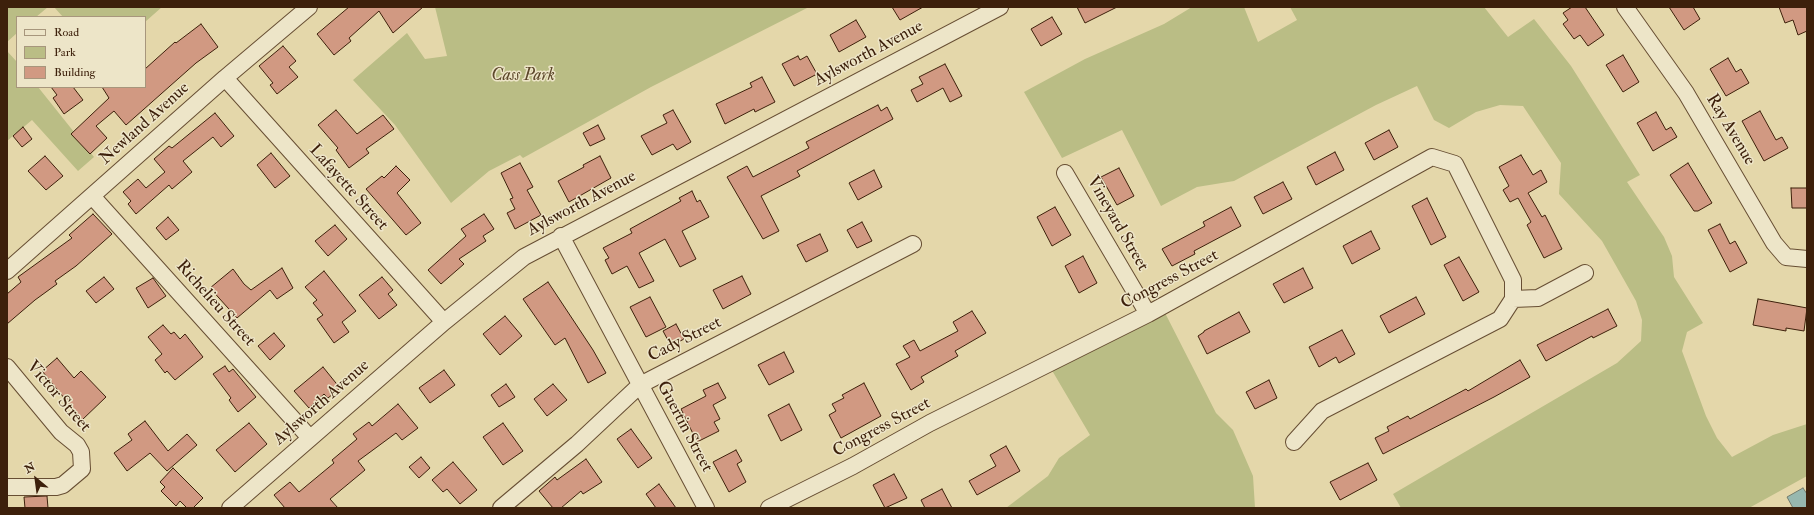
<!DOCTYPE html>
<style>
body{margin:0}
#map{position:relative;width:1814px;height:515px;overflow:hidden;background:#e4d7aa;font-family:"IM FELL Double Pica",serif}
canvas{display:block}
.frame{position:absolute;inset:0;border:8px solid #3d200b;pointer-events:none}
.legend{position:absolute;left:16px;top:16px;width:130px;height:72px;box-sizing:border-box;background:#ede5c8;border:1px solid #a7967c;margin:0;padding:5px 7px;list-style:none;font-size:12px;color:#3d200b}
.legend li{display:flex;align-items:center;gap:8px;height:20px}
.legend b{width:20px;border:1px solid #a7967c}
.north{position:absolute;left:16px;top:459px;width:40px;height:40px;-webkit-text-stroke:3px #ede5c8;paint-order:stroke;rotate:331deg;font-size:11px;font-weight:700;line-height:16px;text-align:center;color:#3d200b}
.north::after{content:'';display:block;margin:auto;width:14px;height:18px;background:#3d200b;clip-path:polygon(50% 0,100% 100%,50% 72%,0 100%)}
</style>
<div id="map">
<canvas width="1814" height="515"></canvas>
<div class="frame"></div>
<ul class="legend">
<li><b style="height:5px;background:#ede5c8"></b>Road</li>
<li><b style="height:11px;background:#babd85"></b>Park</li>
<li><b style="height:11px;background:#d19982"></b>Building</li>
</ul>
<div class="north">N</div>
</div>
<script>
const c = document.querySelector('canvas').getContext('2d');
c.lineJoin = 'round';
function fill(path, color) { c.fillStyle = color; c.fill(path, 'evenodd'); }
const toPath = rows => new Path2D(rows.map(r => 'M' + r).join(''));
function strokePath(path, color, width, dash) { c.strokeStyle = color; c.lineWidth = width; c.lineCap = dash ? 'butt' : 'round'; c.setLineDash(dash || []); c.stroke(path); }
function label(font, color, halo, rows, align = 'center') {
  c.font = font + ' "IM FELL Double Pica",serif'; c.lineWidth = 3; c.setLineDash([]); c.textBaseline = 'middle'; c.strokeStyle = halo; c.fillStyle = color; for (const [text, x, y, turn = 0] of rows) {
    c.save(); c.translate(x, y); c.rotate((+turn || 0) * Math.PI / 180); c.textAlign = isNaN(turn) ? turn : align; if (halo) c.strokeText(text, 0, 0); c.fillText(text, 0, 0); c.restore();
  }
}
const green = toPath([
 [7,7,48,7,36,17,17,17,17,33,7,42],
 [54,7,162,7,145,22,145,17,63,17],
 [435,7,809,7,651,87,523,158,520,155,489,171,451,203,395,125,353,80,407,33,425,59,447,56],
 [1192,7,1244,7,1258,42,1297,20,1290,7,1484,7,1508,37,1534,19,1571,66,1640,175,1627,182,1664,237,1672,256,1674,277,1703,323,1687,332,1682,351,1706,416,1717,438,1732,457,1773,435,1807,424,1807,476,1749,508,1401,508,1393,494,1617,363,1641,341,1642,320,1636,301,1602,241,1559,194,1561,163,1523,106,1500,105,1476,112,1449,128,1434,120,1417,86,1376,105,1234,181,1197,187,1161,206,1122,130,1062,158,1024,92,1085,59,1164,24],
 [7,51,17,62,17,87,38,87,94,157,78,171,32,120,7,141],
 [1163,309,1216,413,1233,430,1253,476,1255,508,1006,508,1048,476,1059,458,1090,435,1050,367]
]);
const water = toPath([
 [1803,488,1807,494,1807,508,1793,508,1787,497,1803,488]
]);
const building = toPath([
 [349,7,423,7,393,33,379,11,349,38,351,41,334,55,317,34,349,7],
 [892,7,923,7,900,20,892,7],
 [1077,7,1117,7,1085,23,1077,7],
 [1572,7,1585,7,1604,35,1588,46,1580,35,1574,39,1563,24,1568,20,1563,13,1572,7],
 [1669,7,1693,7,1700,19,1684,30,1669,7],
 [1779,7,1807,7,1807,31,1798,35,1793,20,1785,23,1779,7],
 [1052,17,1062,34,1041,46,1031,29,1052,17],
 [856,20,866,37,839,52,830,35,856,20],
 [201,24,218,47,196,63,126,125,114,111,96,126,107,138,90,154,71,134,109,98,102,87,145,87,145,69,175,42,176,43,201,24],
 [283,46,296,61,289,67,298,77,277,94,270,85,273,83,259,66,283,46],
 [1623,55,1639,82,1623,92,1606,65,1623,55],
 [798,56,800,60,807,56,817,74,794,86,782,64,798,56],
 [1728,58,1736,72,1741,69,1749,83,1726,96,1710,69,1728,58],
 [945,64,962,96,950,102,943,88,917,102,911,90,923,84,919,77,945,64],
 [762,77,775,102,755,112,754,109,725,124,716,104,752,87,750,83,762,77],
 [51,87,73,87,83,100,64,114,53,98,57,95,51,87],
 [878,105,881,111,887,107,893,119,797,171,800,176,761,196,779,231,763,239,727,177,747,166,753,177,809,148,806,142,878,105],
 [336,110,357,134,383,115,394,129,366,149,369,153,349,168,336,150,338,148,318,125,336,110],
 [673,110,691,142,677,150,673,144,652,155,641,136,667,123,663,115,673,110],
 [1760,111,1776,140,1782,137,1788,148,1764,161,1742,121,1760,111],
 [1656,112,1666,130,1671,127,1677,137,1653,151,1637,123,1656,112],
 [215,113,234,136,221,147,213,137,183,161,192,172,172,189,169,185,136,214,128,204,131,201,123,192,138,179,146,188,165,172,154,159,169,146,172,148,215,113],
 [598,125,605,139,590,146,583,133,598,125],
 [23,127,32,139,22,147,13,136,23,127],
 [1389,130,1398,147,1374,160,1365,143,1389,130],
 [1335,152,1344,170,1316,185,1307,167,1335,152],
 [271,153,290,176,275,188,257,165,271,153],
 [1521,155,1533,175,1541,170,1547,182,1528,193,1542,217,1545,215,1562,249,1544,258,1527,225,1531,222,1518,198,1510,202,1503,190,1509,186,1499,167,1521,155],
 [45,156,63,176,46,190,28,171,45,156],
 [600,156,611,178,569,202,558,181,584,167,583,165,600,156],
 [520,163,533,187,527,190,541,215,515,229,507,213,515,209,510,199,513,198,501,173,520,163],
 [1688,163,1712,203,1698,211,1694,211,1670,175,1688,163],
 [396,166,410,180,397,193,421,223,406,235,366,189,382,176,384,178,396,166],
 [1119,168,1134,196,1117,205,1101,177,1119,168],
 [874,170,882,187,858,200,849,183,874,170],
 [1283,182,1292,199,1263,214,1254,197,1283,182],
 [1791,188,1807,188,1807,208,1792,208,1791,188],
 [692,191,697,202,700,200,709,217,682,231,696,259,680,267,665,239,639,253,654,281,639,288,627,266,612,274,605,260,609,258,603,248,632,233,630,229,681,201,679,198,692,191],
 [1427,198,1446,237,1431,245,1412,206,1427,198],
 [1055,207,1071,235,1052,246,1037,217,1055,207],
 [1231,207,1241,226,1194,251,1195,254,1172,266,1162,249,1205,226,1203,222,1231,207],
 [93,214,112,234,76,266,55,281,57,284,35,300,7,324,7,294,21,282,18,277,72,238,69,235,93,214],
 [484,214,494,229,483,236,486,241,459,259,464,264,441,284,428,270,466,236,461,229,484,214],
 [168,217,179,230,166,240,156,228,168,217],
 [862,222,872,241,857,248,847,230,862,222],
 [1720,224,1730,244,1735,241,1747,263,1730,272,1708,230,1720,224],
 [335,225,347,239,328,256,315,241,335,225],
 [1371,231,1380,249,1352,264,1343,246,1371,231],
 [820,234,828,251,806,262,797,245,820,234],
 [1083,256,1097,283,1079,293,1065,266,1083,256],
 [1459,257,1479,292,1463,301,1444,265,1459,257],
 [282,268,293,288,277,299,270,290,237,318,210,288,233,269,244,284,251,290,282,268],
 [1303,268,1313,288,1284,303,1273,284,1303,268],
 [324,271,356,311,342,322,349,332,334,343,317,319,323,315,313,303,317,300,305,287,324,271],
 [742,276,751,294,723,309,713,290,742,276],
 [104,277,114,289,96,303,86,291,104,277],
 [382,277,393,290,388,294,397,305,379,319,359,295,382,277],
 [153,278,166,296,148,308,136,288,153,278],
 [548,282,593,350,606,373,588,383,565,338,555,345,523,299,548,282],
 [650,297,666,327,646,337,630,307,650,297],
 [1416,297,1425,314,1389,333,1380,316,1416,297],
 [1758,299,1807,308,1804,331,1786,328,1786,331,1753,325,1758,299],
 [1608,309,1617,326,1593,338,1592,336,1546,361,1537,345,1608,309],
 [972,311,986,333,955,351,958,356,921,377,924,382,911,390,896,364,910,357,903,346,914,340,920,351,958,331,953,322,972,311],
 [1239,312,1250,332,1207,354,1198,336,1204,332,1204,331,1239,312],
 [505,316,522,336,500,355,483,334,505,316],
 [676,324,684,339,671,346,663,331,676,324],
 [163,325,171,334,174,332,180,339,185,334,203,357,175,380,167,371,165,373,155,360,162,354,148,337,163,325],
 [1342,330,1355,354,1339,363,1336,357,1319,367,1309,347,1342,330],
 [274,333,285,346,270,360,258,346,274,333],
 [784,352,794,372,769,385,758,365,784,352],
 [57,358,74,378,81,371,106,397,82,420,64,400,65,399,42,371,57,358],
 [1520,360,1530,377,1494,397,1383,454,1375,438,1389,431,1387,427,1408,416,1410,419,1466,389,1468,391,1520,360],
 [225,366,229,372,233,369,256,397,238,412,229,400,231,398,213,374,225,366],
 [323,367,340,388,328,398,324,394,309,408,294,391,323,367],
 [444,370,455,385,430,403,419,388,444,370],
 [1269,380,1277,398,1255,409,1246,392,1269,380],
 [718,383,726,398,713,405,720,419,714,422,719,431,697,442,681,409,706,396,703,390,718,383],
 [864,383,881,416,841,438,829,415,836,411,832,404,844,398,842,395,864,383],
 [506,384,515,397,499,407,491,395,506,384],
 [553,384,567,400,547,416,534,399,553,384],
 [398,404,418,428,402,440,396,433,358,461,365,470,330,499,338,508,285,508,274,495,290,482,299,492,334,463,332,460,357,439,353,434,369,422,372,426,398,404],
 [789,404,802,430,781,441,768,415,789,404],
 [145,421,168,451,187,434,197,445,167,471,150,453,127,471,114,453,132,440,128,434,145,421],
 [249,423,267,444,235,472,216,450,249,423],
 [503,423,523,451,503,465,483,437,503,423],
 [631,429,652,458,638,468,617,439,631,429],
 [1006,446,1020,471,977,495,969,481,996,466,990,455,1006,446],
 [736,450,742,461,737,464,746,482,729,492,713,462,736,450],
 [421,457,430,468,419,478,409,467,421,457],
 [586,459,602,482,583,494,581,491,561,508,553,508,539,491,555,477,557,480,586,459],
 [453,462,477,490,460,504,447,489,443,492,432,480,453,462],
 [1368,463,1377,480,1340,500,1330,482,1368,463],
 [173,468,203,498,193,508,187,508,180,501,176,506,161,491,165,487,160,482,173,468],
 [894,474,907,498,885,508,873,485,894,474],
 [659,484,676,508,656,508,646,494,659,484],
 [942,489,952,508,925,508,921,500,942,489],
 [47,496,48,508,25,508,24,497,47,496]
]);
const street = toPath([
 [1625,7,1686,93,1774,243,1786,257,1807,259],
 [225,78,444,322],
 [1065,173,1148,314],
 [92,196,310,438],
 [561,236,706,508],
 [7,271,225,78,309,7],
 [1513,299,1538,298,1585,273],
 [7,367,61,432,77,445,81,452,82,469,63,485,56,487,7,487],
 [230,508,444,322,524,257,1000,7],
 [501,508,577,444,640,385,913,244],
 [769,508,853,466,930,423,1148,314,1432,157,1455,164,1513,280,1513,299,1500,319,1322,411,1294,442]
]);
const streetNames = [
 ["Aylsworth Avenue",869,54,-28],
 ["Newland Avenue",145,124,-42],
 ["Ray Avenue",1730,130,59],
 ["Lafayette Street",348,188,48],
 ["Aylsworth Avenue",582,204,-28],
 ["Vineyard Street",1117,224,60],
 ["Congress Street",1170,280,-28],
 ["Richelieu Street",215,304,48],
 ["Cady Street",685,340,-27],
 ["Victor Street",58,397,49],
 ["Aylsworth Avenue",322,403,-41],
 ["Guertin Street",684,427,62],
 ["Congress Street",882,428,-28]
];
const parkNames = [
 ["Cass Park",523,76]
];
fill(green, '#babd85');
fill(water, '#97b8af');
strokePath(water, '#737b6d', 1);
fill(building, '#d19982');
strokePath(building, '#3d200b', 1);
strokePath(street, '#674e33', 18);
strokePath(street, '#ede5c8', 16);
label('17px', '#3d200b', '#ede5c8', streetNames);
label('italic 17px', '#5c472a', '#ede5c8', parkNames);
</script>
